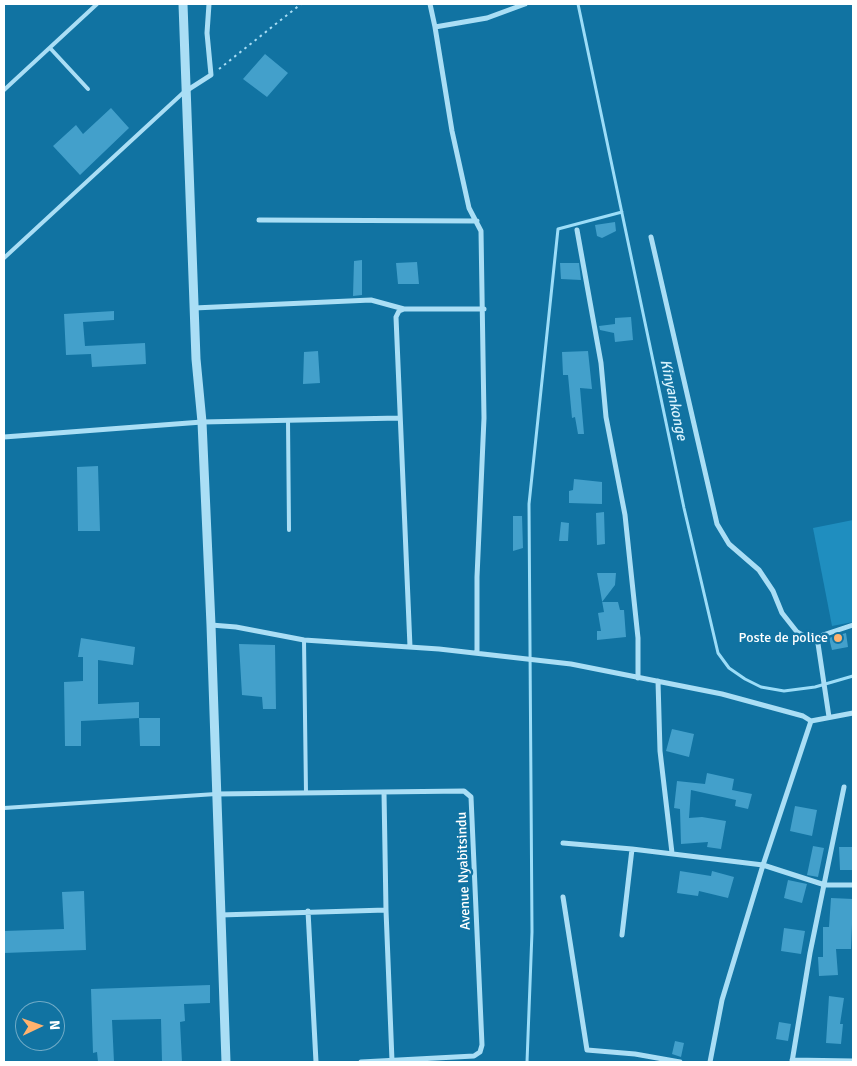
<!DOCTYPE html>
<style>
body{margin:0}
#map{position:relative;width:857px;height:1066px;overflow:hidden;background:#1173a2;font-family:Signika,sans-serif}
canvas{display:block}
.frame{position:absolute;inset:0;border:5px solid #fff;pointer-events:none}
.north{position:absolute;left:15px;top:1001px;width:50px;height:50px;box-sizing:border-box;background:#1173a2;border:1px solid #70abc7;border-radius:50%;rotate:87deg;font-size:14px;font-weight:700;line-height:20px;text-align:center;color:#fff}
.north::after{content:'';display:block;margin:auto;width:18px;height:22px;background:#ffb26e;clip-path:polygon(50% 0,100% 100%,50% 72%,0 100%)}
</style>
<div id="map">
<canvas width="857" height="1066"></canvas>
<div class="frame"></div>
<div class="north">N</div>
</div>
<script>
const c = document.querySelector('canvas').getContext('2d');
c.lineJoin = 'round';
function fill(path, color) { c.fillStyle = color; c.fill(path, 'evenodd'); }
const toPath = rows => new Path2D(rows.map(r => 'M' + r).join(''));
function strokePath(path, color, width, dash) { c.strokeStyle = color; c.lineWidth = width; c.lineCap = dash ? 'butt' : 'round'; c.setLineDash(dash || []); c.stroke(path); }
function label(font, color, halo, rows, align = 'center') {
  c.font = font + ' Signika,sans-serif'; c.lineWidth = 5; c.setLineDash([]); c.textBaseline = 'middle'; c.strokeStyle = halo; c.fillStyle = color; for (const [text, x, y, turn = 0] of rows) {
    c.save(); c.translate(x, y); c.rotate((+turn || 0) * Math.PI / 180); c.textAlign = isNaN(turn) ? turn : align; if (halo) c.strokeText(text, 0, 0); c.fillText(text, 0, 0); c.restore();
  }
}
const green = toPath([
 [853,520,853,622,832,626,813,528]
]);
const stream = toPath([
 [578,4,684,508,718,653,729,668,745,679,761,687,784,691,815,687,853,676],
 [527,1062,532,932,529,504,558,229,622,212]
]);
const building = toPath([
 [265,54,288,73,267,97,243,79],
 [111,108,129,128,80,175,53,146,76,125,83,134],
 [615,222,616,231,602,238,597,236,595,225],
 [362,260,362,295,353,296,354,261],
 [417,262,419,284,398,284,396,263],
 [560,263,579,263,581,280,561,279],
 [114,311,114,320,83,322,85,346,145,343,146,364,92,367,91,354,66,355,64,314],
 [631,317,633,340,615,342,614,333,600,330,599,326,615,324,615,318],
 [318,351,320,383,303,384,304,352],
 [588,351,592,389,580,388,584,434,578,434,575,417,572,418,568,375,563,375,562,352],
 [98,466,100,531,78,531,77,467],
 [574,479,602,482,602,504,569,503,569,491,573,490],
 [604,512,605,544,597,545,596,513],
 [513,516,522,516,523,548,513,551],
 [561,522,569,523,568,541,559,541],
 [597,573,616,573,615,585,602,602,618,602,620,610,624,610,626,637,597,640,597,631,601,631,598,613,604,612],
 [846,633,848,647,832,650,829,638],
 [81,638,135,647,133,665,98,660,98,704,139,702,139,718,81,721,81,746,65,746,64,682,83,681,83,657,78,657],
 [239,644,275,645,276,709,263,709,262,697,242,695],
 [139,718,160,718,160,746,140,746],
 [672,729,694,734,689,757,666,751],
 [707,773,734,779,732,790,752,794,748,809,735,806,736,800,691,790,689,818,702,817,726,821,721,849,707,847,708,842,681,844,680,809,674,808,677,781,705,784],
 [795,806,817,810,812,836,790,831],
 [813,846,824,848,818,877,807,875],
 [839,847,853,847,853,870,840,870],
 [680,871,711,876,712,871,734,877,728,898,699,891,698,896,677,893],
 [788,880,807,884,802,903,784,898],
 [84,891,86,950,4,953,4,931,64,929,62,892],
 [831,898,853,899,851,949,836,949,838,975,819,976,818,957,823,957,823,927,829,927],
 [784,928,805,931,801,954,781,951],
 [210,985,210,1003,184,1004,185,1021,180,1022,182,1062,162,1062,161,1019,112,1020,114,1062,98,1062,97,1052,93,1053,91,989],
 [829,996,844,998,840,1024,843,1024,841,1044,826,1043],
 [779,1022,791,1024,788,1041,776,1039],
 [675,1041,684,1043,681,1057,672,1054]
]);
const path = toPath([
 [219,69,301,4]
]);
const service = toPath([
 [50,48,88,89],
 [4,90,97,4],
 [4,258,184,92],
 [288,420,289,530],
 [304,640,306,793],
 [4,808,216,794]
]);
const minor = toPath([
 [430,4,435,27],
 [186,91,211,75,207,33,209,4],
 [259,220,477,221],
 [577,230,601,363,606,417,625,515,638,638,638,678],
 [651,237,717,524,729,544,759,570,773,591,782,613,797,632,806,637,817,637,853,625],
 [194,308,371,300,404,309],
 [4,437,202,422,400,418],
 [211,625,236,627,304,640,439,649,571,664,722,694,803,716,811,721,853,713],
 [817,637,829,717],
 [410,647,396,317,399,311,404,309,484,309],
 [477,653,477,577,484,418,481,231,469,208,452,131,435,27,487,18,525,4],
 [658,681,660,751,672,853],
 [384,792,386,910,392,1061],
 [216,794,464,791,471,797,482,1045,480,1052,474,1056,361,1062],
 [563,843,632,849,763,865,825,885,853,885],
 [563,897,587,1050,635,1054,680,1062],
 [308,911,316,1062],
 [220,915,386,910],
 [622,935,632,849],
 [792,1060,853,1061],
 [710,1062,722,1000,763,865,811,721],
 [792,1062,810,953,844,787]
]);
const tertiary = toPath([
 [183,4,196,359,202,422,211,625,226,1062]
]);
const markers = [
 [838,638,5,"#ffb26e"]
];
const poiNames = [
 ["Poste de police",828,638]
];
const streetNames = [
 ["Avenue Nyabitsindu",464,871,-92]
];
const waterNames = [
 ["Kinyankonge",673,400,78]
];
fill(green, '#1f8ebf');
strokePath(stream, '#9cddf8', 3);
fill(building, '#43a0cb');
strokePath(path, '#aadef5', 2, [2.5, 4]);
strokePath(service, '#aadef5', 4);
strokePath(minor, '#aadef5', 5);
strokePath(tertiary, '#aadef5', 9);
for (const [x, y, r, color] of markers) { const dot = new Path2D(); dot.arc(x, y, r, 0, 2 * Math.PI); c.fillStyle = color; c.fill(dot); strokePath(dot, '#1173a2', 2); }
label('14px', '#fff', '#1173a2', poiNames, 'right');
label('14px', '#fff', '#1173a2', streetNames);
label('italic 15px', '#d7f2fd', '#1173a2', waterNames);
</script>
